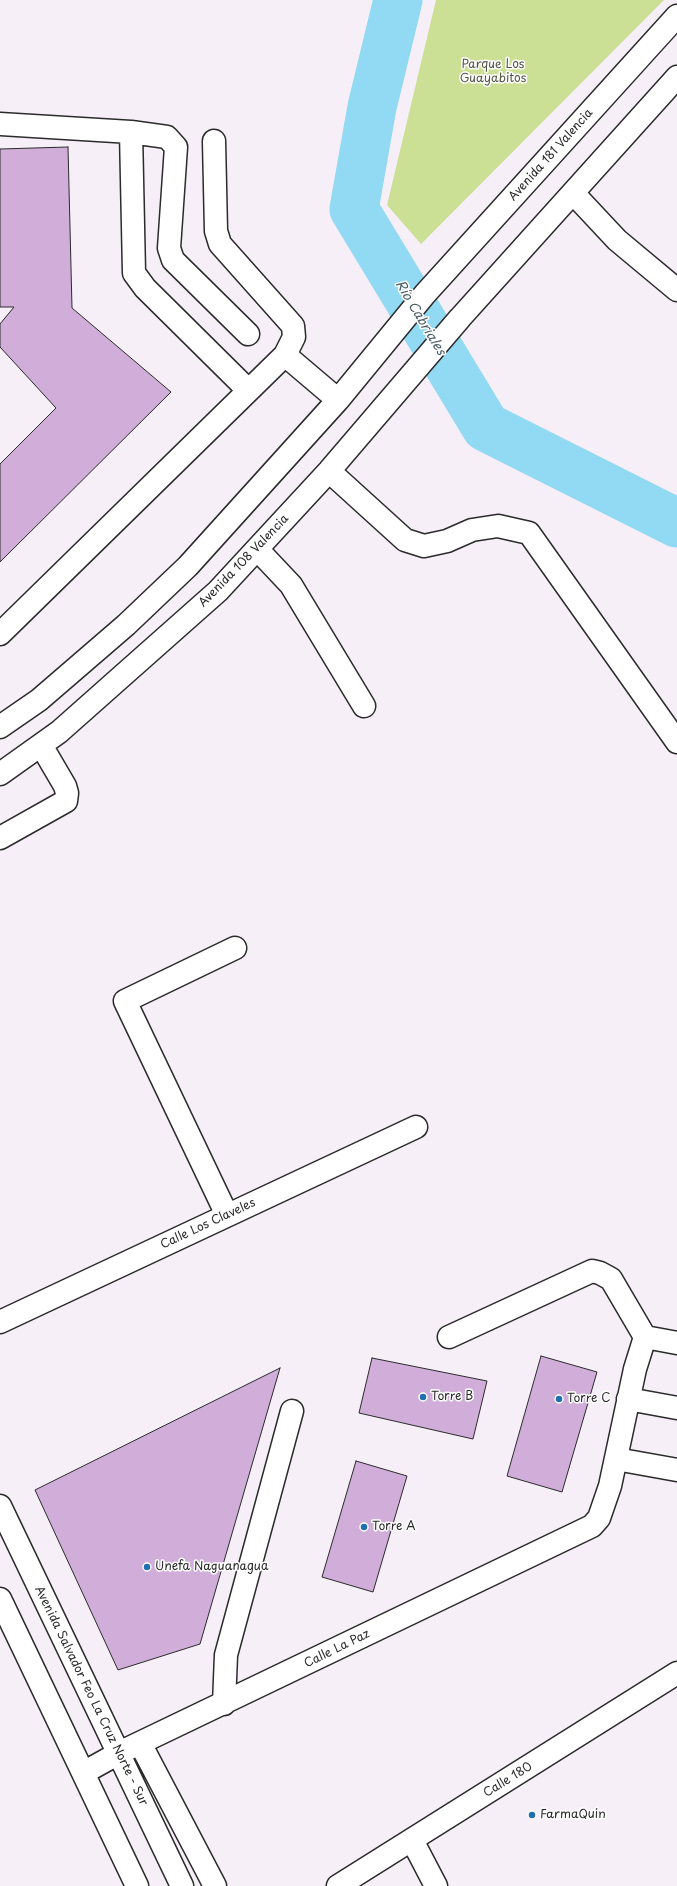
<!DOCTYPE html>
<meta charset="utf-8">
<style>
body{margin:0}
canvas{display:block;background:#f6eff7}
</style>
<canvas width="677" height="1886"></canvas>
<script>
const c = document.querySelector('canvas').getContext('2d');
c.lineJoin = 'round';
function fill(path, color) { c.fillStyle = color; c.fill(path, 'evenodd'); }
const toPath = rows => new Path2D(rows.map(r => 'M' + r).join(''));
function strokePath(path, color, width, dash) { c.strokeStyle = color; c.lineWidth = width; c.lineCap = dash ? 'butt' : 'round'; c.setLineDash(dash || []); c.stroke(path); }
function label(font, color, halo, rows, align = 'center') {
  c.font = font + ' "Playpen Sans",sans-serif'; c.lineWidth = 3; c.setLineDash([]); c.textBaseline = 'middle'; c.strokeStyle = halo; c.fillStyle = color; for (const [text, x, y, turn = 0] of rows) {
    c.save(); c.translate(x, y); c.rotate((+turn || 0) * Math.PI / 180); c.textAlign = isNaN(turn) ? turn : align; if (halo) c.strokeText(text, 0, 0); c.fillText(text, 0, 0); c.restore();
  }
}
const green = toPath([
 [436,0,664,0,421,244,387,205]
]);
const river = toPath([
 [398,0,372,107,354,209,486,427,677,523]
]);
const building = toPath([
 [68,147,72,308,171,392,0,562,0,464,56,408,0,347,0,324,14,307,0,307,0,149,68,147],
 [541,1356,597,1372,562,1492,507,1476,541,1356],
 [372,1358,487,1381,473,1439,359,1413,372,1358],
 [280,1368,200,1644,118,1670,35,1490,280,1368],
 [356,1461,407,1476,373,1592,322,1577,356,1461]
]);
const minor = toPath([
 [0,124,131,132,167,137,176,147,169,248,173,260,248,334],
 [131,132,134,273,145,288,248,390],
 [573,193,617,240,677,290],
 [285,355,338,400],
 [329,471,405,540,424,546,447,541,472,530,498,526,529,533,677,742],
 [257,549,291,585,364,706],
 [0,634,285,355,294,337,293,326,220,244,216,231,214,141],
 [0,727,39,700,126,625,188,566,338,400,425,294,677,16],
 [0,774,59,732,218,591,329,471,460,318,677,77],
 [0,838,66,801,67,793,65,786,41,745],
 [227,1215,125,1001,235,948],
 [0,1322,416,1127],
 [449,1337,592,1271,600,1273,611,1279,645,1337],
 [628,1399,677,1408],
 [616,1459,677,1470],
 [0,1506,182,1886],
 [0,1599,137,1886],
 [224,1704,226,1655,292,1411],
 [140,1743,215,1886],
 [83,1773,119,1753,592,1526,599,1518,610,1486,635,1369,645,1337,677,1343],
 [412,1840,436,1886],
 [338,1886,677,1673]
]);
const markers = [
 [423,1397,4,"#1f6fb2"],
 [559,1399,4,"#1f6fb2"],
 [364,1527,4,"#1f6fb2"],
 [147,1567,4,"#1f6fb2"],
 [532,1815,4,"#1f6fb2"]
];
const parkNames = [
 ["Parque Los",493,65],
 ["Guayabitos",493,79]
];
const streetNames = [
 ["Avenida 181 Valencia",551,155,-48],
 ["Avenida 108 Valencia",244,561,-46],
 ["Calle Los Claveles",208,1224,-25],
 ["Calle La Paz",337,1649,-26],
 ["Avenida Salvador Feo La Cruz Norte - Sur",91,1696,64],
 ["Calle 180",508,1780,-32]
];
const poiNames = [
 ["Torre B",431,1397],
 ["Torre C",567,1399],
 ["Torre A",372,1527],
 ["Unefa Naguanagua",155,1567],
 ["FarmaQuin",540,1815]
];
const waterNames = [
 ["Río Cabriales",420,318,59]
];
fill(green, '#cce095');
strokePath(river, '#92d9f3', 49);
fill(building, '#d0aed9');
strokePath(building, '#2b2b2b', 1);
strokePath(minor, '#2b2b2b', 25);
strokePath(minor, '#fff', 22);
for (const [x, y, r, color] of markers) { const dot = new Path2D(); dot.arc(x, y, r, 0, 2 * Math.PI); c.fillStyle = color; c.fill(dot); strokePath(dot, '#fff', 1.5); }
label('12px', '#535846', '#fff', parkNames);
label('12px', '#2b2b2b', '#fff', streetNames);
label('12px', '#2b2b2b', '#fff', poiNames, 'left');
label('italic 13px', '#4a5f67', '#fff', waterNames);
</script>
